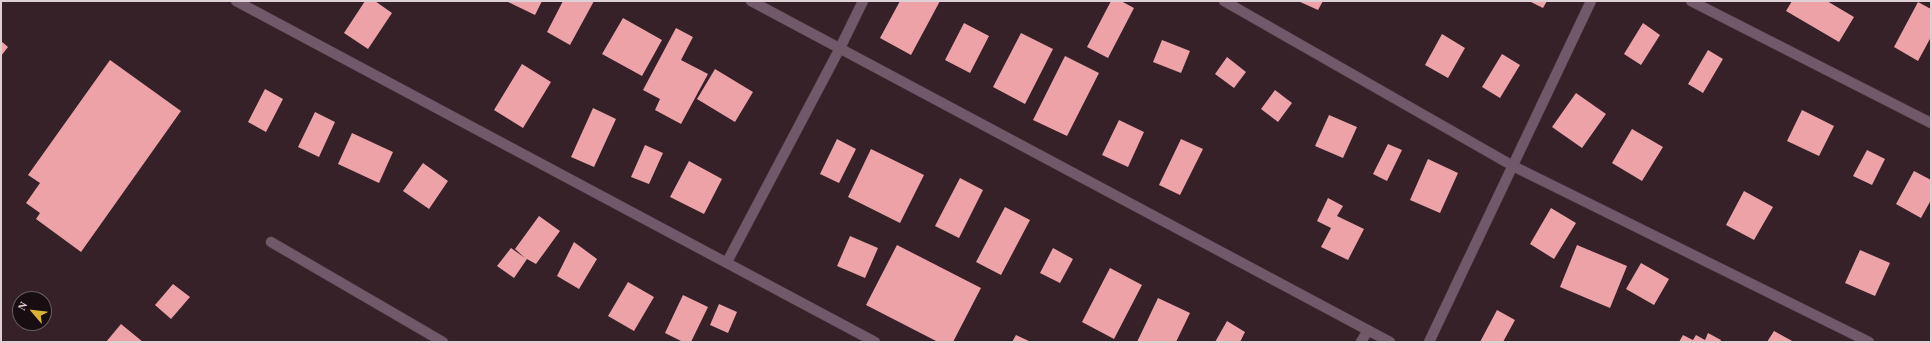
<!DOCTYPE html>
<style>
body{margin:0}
#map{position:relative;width:1932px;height:343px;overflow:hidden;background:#362129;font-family:"Times New Roman",serif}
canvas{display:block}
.frame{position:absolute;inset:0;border:2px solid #dfd0d5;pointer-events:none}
.north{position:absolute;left:12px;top:291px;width:40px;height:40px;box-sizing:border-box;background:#180e11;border:1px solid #685c5f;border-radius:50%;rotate:298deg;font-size:11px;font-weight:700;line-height:16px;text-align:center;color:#dfd0d5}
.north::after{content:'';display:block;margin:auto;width:14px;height:18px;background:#dbb333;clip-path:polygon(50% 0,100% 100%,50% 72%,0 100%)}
</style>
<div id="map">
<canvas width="1932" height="343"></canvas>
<div class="frame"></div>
<div class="north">N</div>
</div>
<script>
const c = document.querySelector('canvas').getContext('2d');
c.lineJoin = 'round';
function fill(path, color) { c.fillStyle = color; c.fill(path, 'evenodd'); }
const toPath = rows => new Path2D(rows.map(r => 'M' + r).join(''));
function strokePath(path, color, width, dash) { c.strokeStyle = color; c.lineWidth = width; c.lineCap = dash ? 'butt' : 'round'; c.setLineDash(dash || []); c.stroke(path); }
const building = toPath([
 [365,1,375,1,392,13,368,49,344,33],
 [506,1,542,1,535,15],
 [563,1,594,1,570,45,547,32],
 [900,1,940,1,911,55,880,38],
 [1111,1,1121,1,1134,8,1108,58,1087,47],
 [1298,1,1323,1,1318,10],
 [1529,1,1547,1,1543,8],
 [1792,1,1827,1,1854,17,1839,42,1786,11],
 [1918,2,1931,9,1931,37,1918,61,1894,47],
 [623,18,662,40,642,76,602,54],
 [964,23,989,36,970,73,945,60],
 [1643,23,1660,35,1641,65,1624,54],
 [676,28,693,37,681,60,708,74,681,124,655,110,660,99,643,90],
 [1021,33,1053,49,1025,104,993,87],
 [1442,34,1465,48,1448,78,1425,65],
 [1162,40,1190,51,1181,73,1153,62],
 [1,41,8,47,1,56],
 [1708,50,1723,59,1703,93,1688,84],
 [1502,54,1520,65,1500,98,1482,87],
 [1065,56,1099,73,1067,136,1033,120],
 [1227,57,1246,72,1234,88,1215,74],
 [110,60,181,111,81,252,36,219,40,213,26,203,40,183,28,175],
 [522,64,551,82,523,128,494,110],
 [715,69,753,92,735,122,697,99],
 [265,89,283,99,266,132,248,122],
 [1275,90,1292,103,1278,122,1261,109],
 [1576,93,1606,114,1582,148,1552,127],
 [593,108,616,119,594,167,571,157],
 [1802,110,1834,126,1819,156,1787,141],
 [315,112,335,122,319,157,298,147],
 [1329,115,1357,127,1343,158,1315,146],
 [1119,120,1144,132,1128,167,1102,155],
 [1632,129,1663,147,1642,181,1612,163],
 [352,133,393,152,379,183,338,164],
 [837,139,856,149,839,183,820,174],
 [1181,139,1203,149,1180,195,1159,185],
 [1388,144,1402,150,1387,181,1373,174],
 [645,145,663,153,649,184,631,177],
 [871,149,924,175,900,223,848,197],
 [1867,150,1885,159,1872,185,1853,176],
 [1428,159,1458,173,1440,213,1410,200],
 [689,161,722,179,704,214,670,197],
 [423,163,448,181,429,209,403,191],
 [1914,171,1931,180,1931,200,1921,218,1896,204],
 [960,178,983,190,959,238,935,226],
 [1744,191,1773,207,1754,240,1726,225],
 [1328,198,1343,206,1337,216,1364,229,1348,260,1321,247,1331,228,1317,221],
 [1005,207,1030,220,1001,275,976,262],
 [1551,208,1576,223,1554,259,1530,244],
 [539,216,560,231,536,264,527,259,514,278,497,266,511,248,525,258,515,249],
 [850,236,878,248,865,278,837,266],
 [574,242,597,259,579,289,557,276],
 [897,245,981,288,953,342,938,342,866,305],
 [1577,245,1627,266,1610,308,1560,287],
 [1053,248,1073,259,1060,283,1040,273],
 [1860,250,1890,263,1875,296,1845,283],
 [1641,263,1669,279,1654,305,1626,289],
 [1110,268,1142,285,1114,339,1082,322],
 [628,282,654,297,634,331,608,316],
 [173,284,190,297,171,319,155,305],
 [683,295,708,307,691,342,683,342,665,333],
 [1158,298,1190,313,1176,342,1137,342],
 [719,304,737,312,728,333,710,325],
 [1497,310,1515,320,1503,342,1480,342],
 [1227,321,1245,332,1240,342,1215,342],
 [121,324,143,342,106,342],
 [1774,331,1794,342,1767,342],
 [1708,333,1721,340,1720,342,1679,342,1683,335,1693,340,1696,335,1705,340],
 [1016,335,1031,342,1012,342]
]);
const minor = toPath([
 [236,1,875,342],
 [751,1,1390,342],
 [1224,1,1513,166,1869,342],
 [1691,1,1931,123],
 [271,242,443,342],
 [727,262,840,48,863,1],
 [1361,342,1368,330],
 [1429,342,1591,1]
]);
fill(building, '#eca2a7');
strokePath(minor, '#513d45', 11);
strokePath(minor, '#71596a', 10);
</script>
